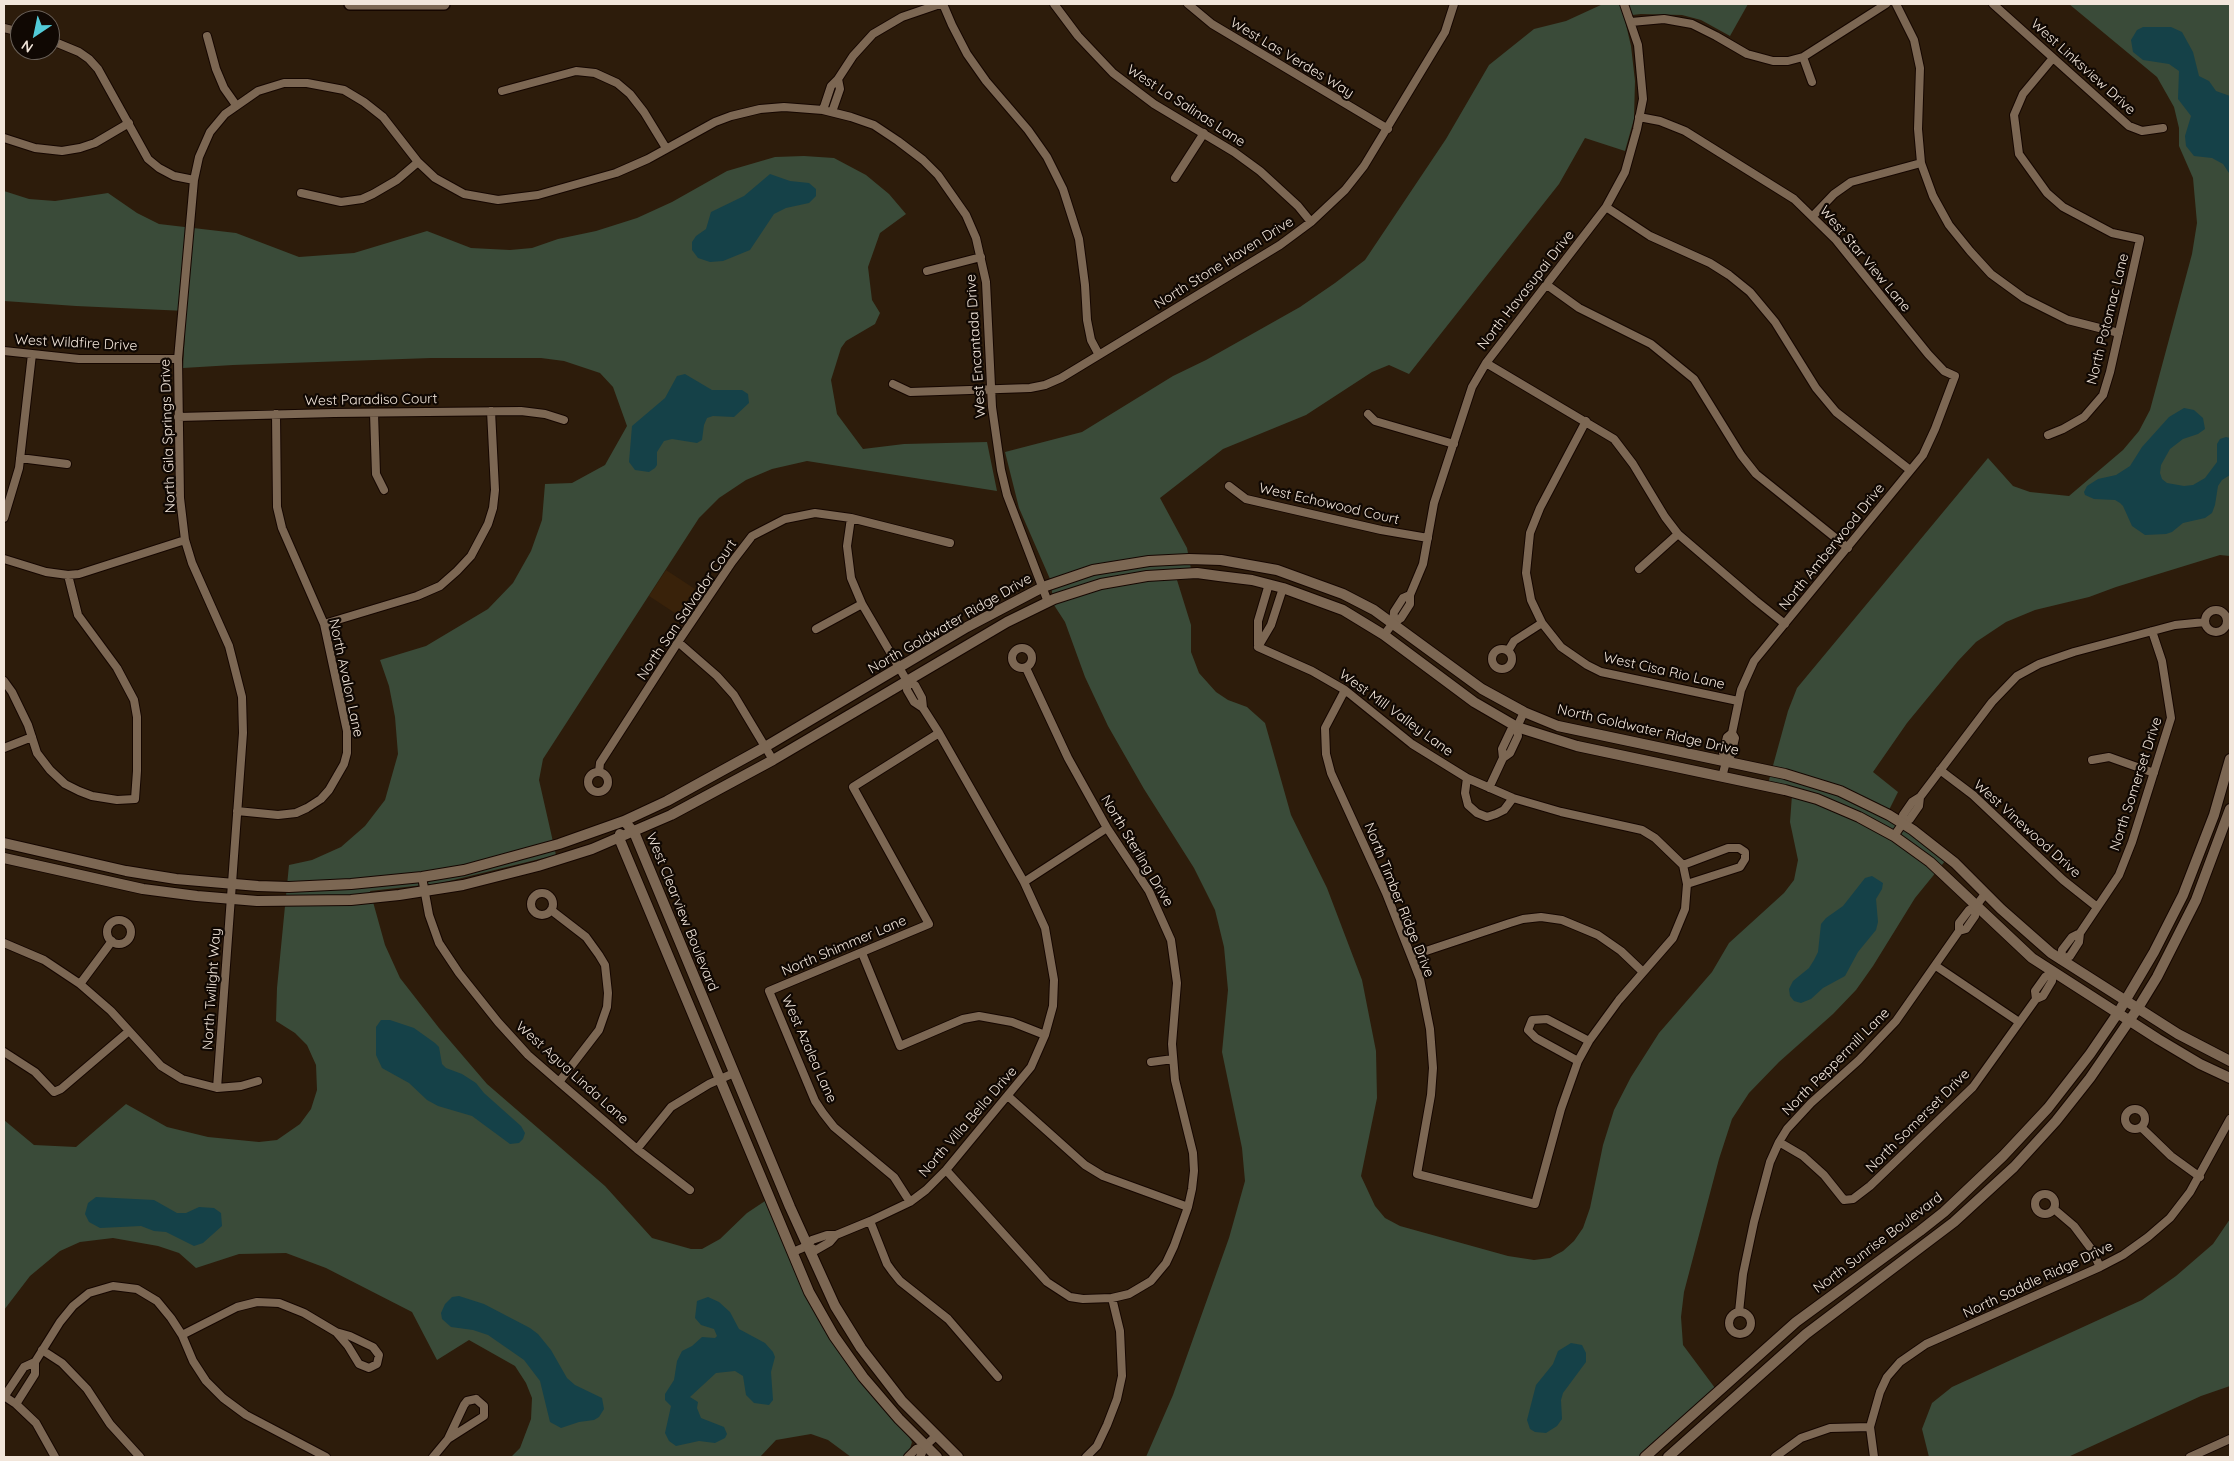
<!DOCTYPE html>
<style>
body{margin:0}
#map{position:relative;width:2234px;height:1461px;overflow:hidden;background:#2d1c0b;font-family:Quicksand,sans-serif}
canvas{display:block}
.frame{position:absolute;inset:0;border:5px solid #f2e6db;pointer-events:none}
.north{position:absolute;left:10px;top:10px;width:50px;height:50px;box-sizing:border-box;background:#100803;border:1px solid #6a6159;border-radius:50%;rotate:214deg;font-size:14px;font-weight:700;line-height:20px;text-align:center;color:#f2e6db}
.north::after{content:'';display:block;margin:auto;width:18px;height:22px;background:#52cbd8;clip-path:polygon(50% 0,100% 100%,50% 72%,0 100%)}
</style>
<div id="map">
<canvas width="2234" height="1461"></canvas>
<div class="frame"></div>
<div class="north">N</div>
</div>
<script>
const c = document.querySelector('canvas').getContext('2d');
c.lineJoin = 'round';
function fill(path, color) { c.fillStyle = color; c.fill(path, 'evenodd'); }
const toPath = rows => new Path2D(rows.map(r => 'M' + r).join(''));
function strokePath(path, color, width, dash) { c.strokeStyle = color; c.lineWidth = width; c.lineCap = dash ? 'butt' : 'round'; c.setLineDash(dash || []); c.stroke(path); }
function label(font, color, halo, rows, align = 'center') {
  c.font = font + ' Quicksand,sans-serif'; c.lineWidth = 4.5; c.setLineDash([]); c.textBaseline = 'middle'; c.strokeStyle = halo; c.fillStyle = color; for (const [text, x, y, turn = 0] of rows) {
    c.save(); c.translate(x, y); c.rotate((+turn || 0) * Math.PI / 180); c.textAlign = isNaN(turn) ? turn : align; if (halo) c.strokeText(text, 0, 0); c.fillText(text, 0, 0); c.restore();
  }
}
const built = toPath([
 [666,570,695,589,678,615,649,596]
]);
const green = toPath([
 [1603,4,1748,4,1730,36,1701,20,1682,15,1641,14,1624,16,1631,46,1635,81,1634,119,1625,151,1585,138,1559,184,1409,374,1389,365,1372,372,1306,415,1223,449,1160,498,1187,548,1193,579,1177,580,1191,625,1191,652,1199,673,1216,692,1228,700,1247,707,1265,723,1291,815,1327,888,1362,980,1376,1051,1377,1098,1361,1176,1375,1206,1385,1218,1400,1226,1508,1256,1534,1260,1550,1258,1563,1251,1574,1241,1583,1228,1590,1208,1603,1145,1614,1110,1631,1077,1659,1033,1712,972,1729,943,1784,893,1794,880,1798,860,1790,822,1792,795,1766,791,1788,711,1797,688,1988,458,2013,486,2030,492,2069,496,2123,450,2139,431,2150,410,2192,254,2197,223,2193,178,2179,146,2179,128,2174,107,2157,77,2069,4,2230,4,2230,556,2220,555,2116,587,2089,597,2035,610,2006,622,1976,642,1958,661,1907,723,1873,772,1898,792,1889,810,1899,816,1950,855,1915,898,1873,966,1856,990,1833,1014,1779,1062,1749,1093,1732,1119,1719,1159,1684,1292,1681,1317,1683,1345,1715,1388,1639,1457,1146,1457,1173,1395,1229,1238,1245,1181,1242,1148,1222,1052,1228,990,1224,947,1215,910,1194,868,1144,789,1108,726,1085,677,1065,622,1054,605,1050,579,1019,508,1005,452,1082,432,1173,376,1206,360,1300,307,1335,283,1365,260,1446,139,1489,65,1534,29,1566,21],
 [804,156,834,158,866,175,889,194,906,214,880,233,868,267,872,300,880,313,875,324,846,341,841,348,831,380,837,414,863,449,904,444,987,442,997,491,807,461,772,469,746,480,719,498,699,518,543,759,539,780,556,855,441,883,370,891,385,945,400,978,439,1028,487,1084,605,1186,652,1238,691,1249,702,1249,720,1239,747,1213,765,1201,796,1273,820,1322,847,1364,876,1401,909,1437,912,1442,909,1452,904,1457,851,1457,828,1440,811,1434,776,1440,760,1457,511,1457,520,1448,531,1419,532,1398,526,1383,515,1366,469,1340,437,1360,412,1312,326,1268,286,1253,239,1254,196,1268,179,1253,158,1246,113,1238,80,1242,60,1251,30,1276,4,1310,4,1120,34,1145,76,1147,126,1104,167,1127,208,1137,259,1142,277,1140,300,1124,311,1109,317,1090,316,1065,307,1045,295,1033,276,1021,277,988,289,865,312,860,341,847,365,826,385,800,398,754,395,717,389,686,380,660,426,646,488,609,513,583,531,551,542,520,545,484,572,483,605,465,627,426,613,387,600,373,564,361,541,358,431,358,233,365,183,368,186,311,76,306,4,301,4,191,29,199,55,201,108,193,137,213,159,224,236,233,299,257,354,253,427,231,471,248,510,250,532,248,558,239,596,231,637,218,672,202,727,171,775,157],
 [2230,1219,2230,1386,2201,1396,2068,1457,1929,1457,1922,1429,1932,1403,1952,1387,2142,1300,2176,1276,2213,1244]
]);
const water = toPath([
 [2143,27,2171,27,2182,32,2193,52,2199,76,2209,81,2216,91,2230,96,2230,184,2229,173,2223,164,2212,158,2194,156,2186,146,2185,136,2191,116,2178,99,2179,71,2169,64,2143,60,2133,52,2131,40,2137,30],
 [770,174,790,181,809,183,816,189,816,196,809,203,786,208,774,214,750,250,723,261,710,262,698,258,692,250,692,242,696,236,706,229,711,212,744,196],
 [685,374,712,390,742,390,748,394,749,403,734,417,713,416,707,418,704,425,702,440,697,443,672,439,664,441,657,452,657,465,655,468,649,472,635,470,629,462,632,426,665,398,677,376],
 [2184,408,2194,410,2203,418,2205,429,2198,434,2183,439,2170,449,2161,465,2160,473,2162,479,2167,483,2184,486,2193,485,2205,478,2217,462,2217,444,2220,439,2226,437,2230,438,2230,475,2222,480,2218,486,2215,505,2212,513,2205,518,2183,523,2172,532,2166,534,2145,535,2132,526,2123,506,2120,503,2115,500,2094,499,2085,495,2084,492,2087,486,2098,479,2116,475,2130,466,2142,447,2169,417],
 [1872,876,1883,883,1882,889,1876,899,1878,922,1876,930,1858,952,1845,976,1823,988,1811,999,1801,1003,1794,1001,1790,996,1789,989,1793,981,1809,968,1814,960,1818,952,1821,924,1826,918,1843,906,1865,878],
 [381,1020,390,1020,414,1028,435,1043,439,1047,442,1064,446,1068,462,1074,476,1083,484,1093,521,1126,525,1133,523,1139,519,1143,510,1144,472,1116,438,1106,427,1100,409,1083,382,1068,376,1055,376,1027],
 [96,1197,154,1200,177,1213,186,1213,199,1207,214,1208,221,1213,222,1226,203,1243,194,1246,166,1232,154,1231,141,1226,100,1228,89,1222,85,1214,88,1203],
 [459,1296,484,1304,530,1328,538,1334,551,1350,567,1378,575,1385,602,1398,604,1409,599,1417,594,1420,579,1422,561,1428,550,1422,540,1381,524,1360,488,1335,473,1330,451,1327,442,1319,441,1313,445,1304,452,1297],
 [708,1297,719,1302,730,1312,739,1329,765,1343,773,1352,775,1357,771,1372,773,1400,769,1405,754,1403,746,1395,743,1376,735,1371,716,1373,690,1397,698,1402,697,1408,701,1418,724,1427,727,1434,725,1438,715,1443,699,1441,676,1446,669,1441,665,1433,671,1406,665,1400,665,1394,674,1380,677,1361,682,1351,692,1346,702,1337,715,1338,717,1336,714,1329,701,1325,695,1318,697,1301],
 [1571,1343,1582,1345,1586,1353,1586,1362,1563,1393,1561,1400,1562,1419,1557,1426,1546,1433,1535,1432,1530,1429,1527,1420,1536,1385,1553,1364,1558,1351]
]);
const minor = toPath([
 [943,4,952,25,967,54,986,81,1028,130,1047,157,1063,189,1079,239,1085,285,1087,320,1091,340,1099,355],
 [1054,4,1078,36,1113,73,1154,104,1234,152,1260,171,1298,206,1311,222],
 [1188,4,1212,24,1388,129],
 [1896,4,1914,40,1920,68,1918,129,1921,163,1933,196,1949,225,1970,251,1991,274,2024,298,2068,320,2119,333],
 [1993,4,2129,126,2142,131,2163,128],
 [1631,22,1664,19,1692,24,1716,36,1747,54,1773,61,1788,61,1803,57,1886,4],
 [4,28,20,32],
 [207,36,216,69,224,88,236,105],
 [50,40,79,52,89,59,98,69,148,159,159,168,174,176,194,180],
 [1803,57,1812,82],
 [838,79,853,56,873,34,902,17,940,4],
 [502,91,576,71,595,73,617,83,630,94,644,112,666,148],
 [823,110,831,86,838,79,840,89,832,112],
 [1639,117,1660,121,1685,131,1794,199,1836,240,1928,354,1944,371,1955,376,1935,429,1923,455,1754,661,1741,690,1732,733,1727,737,1723,753,1726,762],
 [4,138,35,148,62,151,80,148,95,143,129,123],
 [1175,178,1204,133],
 [301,193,341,202,362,199,373,194,397,180,418,162],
 [1606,207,1650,236,1710,263,1729,275,1750,292,1775,322,1816,388,1836,412,1910,470],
 [1813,216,1834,194,1851,182,1921,163],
 [927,271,981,257],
 [1547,285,1579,308,1651,344,1694,379,1741,455,1756,474,1848,548],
 [4,351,79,359,178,359],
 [1486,363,1614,439,1633,464,1665,517,1678,534,1755,600,1785,624],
 [893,384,910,392,1030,388,1045,385,1061,378,1280,245,1311,222,1345,190,1364,166,1445,32,1454,4],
 [374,413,376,474,384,490],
 [1368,414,1375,421,1454,444],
 [178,417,334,413,521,411,545,414,564,420],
 [1586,421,1540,508,1530,533,1526,573,1531,600,1542,623,1561,647,1587,665,1601,672,1738,701],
 [2048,435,2063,429,2084,417,2103,395,2110,372,2140,239,2112,233,2063,207,2047,193,2019,154,2014,115,2023,94,2053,58],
 [20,458,67,464],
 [1229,486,1246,499,1381,530,1428,538],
 [4,518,19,468,32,354],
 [4,559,46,572,68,575,79,574,185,540],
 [1639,569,1678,534],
 '2205 621a11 11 0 1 1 22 0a11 11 0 1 1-22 0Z',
 [1393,623,1394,612,1403,598,1410,595],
 [324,624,417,596,440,586,457,571,471,556,488,524,493,508,495,490,491,411],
 [816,629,862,604],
 [1384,635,1393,623,1401,618,1410,604,1410,595,1423,564,1434,503,1472,387,1486,363,1606,207,1625,172,1637,129,1643,99,1638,45,1624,4],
 [678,642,717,676,734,695,773,760],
 [1258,645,1258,621,1269,584],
 [1258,647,1312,671,1345,690,1412,744,1467,778,1513,798,1561,812,1642,830,1655,838,1683,865],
 [1258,647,1271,625,1283,588],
 '1012 658a10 10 0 1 1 20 0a10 10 0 1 1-20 0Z',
 '1492 659a10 10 0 1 1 20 0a10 10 0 1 1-20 0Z',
 [1508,651,1514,641,1542,623],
 [4,681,12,692,28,725,37,753,50,770,65,784,79,791,92,796,117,800,135,799,137,771,137,717,134,700,117,668,78,615,68,575],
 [907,681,915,685,922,698,923,708],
 [1345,690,1325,728,1326,754,1331,773,1386,893,1411,956,1420,979,1430,1029,1433,1068,1431,1095,1417,1174,1535,1204,1561,1109,1578,1061,1589,1041,1619,1000,1673,938,1685,909,1687,884,1683,865],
 [4,748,32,737],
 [1503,758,1502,749,1511,730,1517,727],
 [2092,760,2109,757,2154,773],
 [1940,770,1973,795,2063,880,2097,907],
 '588 782a10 10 0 1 1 20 0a10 10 0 1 1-20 0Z',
 [599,772,600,763,678,642,732,562,752,536,785,519,815,513,851,518,950,543],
 [1722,777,1726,762,1731,755,1735,738,1732,733],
 [1467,778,1465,793,1468,805,1477,813,1487,817,1496,814,1504,810,1513,798],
 [1489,788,1503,758,1510,753,1518,736,1517,727,1524,712],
 [237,811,278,815,296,813,307,808,321,799,329,790,344,764,347,753,347,731,324,624,282,528,277,507,276,414],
 [1903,823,1903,815,1912,802,1920,797,1992,702,2017,676,2039,664,2074,652,2175,625,2205,622],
 [1894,836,1903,823,1910,819,1919,806,1920,797],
 [1683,865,1728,848,1739,848,1745,852,1745,859,1740,867,1687,884],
 [422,877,429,915,439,943,459,973,498,1022,528,1055,559,1082,637,1149,690,1190],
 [1024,882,1107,828],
 '531 904a11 11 0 1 1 22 0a11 11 0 1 1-22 0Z',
 [551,910,586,937,599,955,605,965,608,993,607,1007,599,1030,559,1082],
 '107 932a12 12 0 1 1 24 0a12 12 0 1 1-24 0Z',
 [1959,931,1966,929,1975,916,1976,906],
 [4,943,44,960,80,984,111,1011,161,1066,182,1079,217,1088,241,1086,258,1081],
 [862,953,900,1046,963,1019,979,1016,1012,1022,1045,1035],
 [1411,956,1510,923,1523,919,1541,917,1562,920,1598,935,1621,951,1643,972],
 [2061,960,2070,956,2079,942,2080,933,2119,875,2132,842,2171,718,2162,661,2152,631],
 [2061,960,2062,950,2072,937,2080,933],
 [1936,966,2019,1022],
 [80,984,112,941],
 [2036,999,2035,991,2045,977,2053,972],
 [4,1052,35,1072,54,1092,61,1089,129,1031],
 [1578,1061,1536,1038,1528,1030,1532,1020,1547,1019,1589,1041],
 [1151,1062,1173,1059],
 [217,1088,243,733,242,697,229,646,192,563,185,540,180,498,178,359,194,180,199,157,210,132,225,114,258,91,284,83,307,83,344,90,364,102,383,117,418,162,435,178,464,194,498,200,538,195,616,173,648,159,715,122,731,116,760,109,784,107,823,110,851,117,874,125,898,141,923,160,938,175,966,215,976,238,986,282,992,407,1001,470,1007,495,1048,602],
 [1009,1097,1085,1165,1103,1176,1188,1207],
 '2125 1119a10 10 0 1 1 20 0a10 10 0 1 1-20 0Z',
 [2141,1127,2171,1156,2200,1177],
 [1779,1142,1803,1156,1824,1175,1844,1200,1853,1199,1870,1186,1973,1087,2036,999,2043,996,2052,981,2053,972],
 [637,1149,671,1107,709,1084,734,1073],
 [946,1170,1047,1282,1070,1297,1083,1299,1112,1298,1129,1294,1151,1281,1166,1263,1174,1246,1188,1207,1192,1189,1194,1171,1193,1153,1175,1080,1172,1044,1177,983,1171,940,1149,891,1107,828,1068,758,1026,668],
 '2035 1204a10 10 0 1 1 20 0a10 10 0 1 1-20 0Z',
 [910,1202,894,1177,834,1127,823,1113,815,1101,769,991,929,924,853,787,939,733],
 [2054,1209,2074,1226,2092,1250,2100,1267],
 [870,1221,887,1264,892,1271,900,1281,948,1319,998,1377],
 [807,1246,816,1250,830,1242,836,1235],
 [793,1252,807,1246,812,1240,827,1235,836,1235,870,1221,910,1202,926,1190,946,1170,1031,1067,1045,1035,1053,1006,1054,980,1045,928,1024,882,939,733,923,708,914,702,907,690,907,681,862,604,851,578,847,546,851,518],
 '1729 1323a11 11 0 1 1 22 0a11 11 0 1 1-22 0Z',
 [1739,1312,1743,1274,1754,1222,1770,1162,1779,1142,1787,1129,1811,1103,1859,1060,1896,1021,1959,931,1959,923,1969,910,1976,906,1985,894],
 [336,1332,350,1336,373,1347,379,1355,377,1364,369,1368,359,1364,348,1346,336,1332],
 [182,1335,237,1307,257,1302,279,1303,304,1313,336,1332],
 [42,1350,62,1363,87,1389,110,1424,140,1457],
 [4,1396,16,1404,36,1423,55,1457],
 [4,1397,24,1367,35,1362,60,1322,73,1306,89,1293,113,1286,137,1289,157,1301,171,1318,182,1335,193,1361,206,1381,223,1398,246,1415,326,1457],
 [476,1399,484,1406,484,1416,448,1439,464,1405,467,1401,476,1399],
 [16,1404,35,1374,35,1362],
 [433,1457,448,1439],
 [908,1457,916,1449,925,1446],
 [920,1457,925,1446,936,1436],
 [1086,1457,1097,1446,1107,1425,1117,1399,1122,1376,1120,1331,1112,1298],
 [1775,1457,1801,1438,1830,1428,1870,1427],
 [1874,1457,1870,1427,1880,1392,1887,1377,1900,1362,1926,1344,2100,1267,2123,1255,2148,1237,2170,1218,2190,1192,2230,1119],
 [2190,1457,2230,1439]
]);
const tertiary = toPath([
 [624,821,634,832,790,1207,835,1306,861,1348,902,1401,958,1457],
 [620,834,619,838,809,1292,834,1336,863,1377,899,1419,937,1457],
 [4,843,126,871,176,879,258,886,289,887,351,884,422,877,464,870,559,844,624,821,667,801,765,747,967,627,1043,587,1093,570,1149,561,1189,559,1221,560,1277,570,1343,594,1374,610,1482,689,1524,712,1558,726,1785,774,1840,791,1889,815,1913,830,1955,863,2001,909,2051,953,2178,1034,2230,1061],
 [4,858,143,889,197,896,257,901,351,900,399,895,463,885,538,866,592,849,671,815,773,760,1007,622,1054,599,1101,584,1147,576,1197,573,1219,576,1252,580,1283,588,1343,610,1384,635,1474,702,1517,727,1577,746,1785,790,1817,799,1859,817,1894,836,1930,862,2032,958,2158,1039,2200,1064,2230,1078],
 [1645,1457,1796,1322,1920,1231,1944,1212,2003,1156,2048,1108,2090,1054,2118,1013,2154,952,2183,895,2214,815,2230,759],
 [1668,1457,1806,1334,1954,1222,2014,1167,2056,1121,2090,1078,2138,1008,2157,977,2196,900,2230,809]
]);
const secondary = toPath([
 [350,4,444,4]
]);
const streetNames = [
 ["West Las Verdes Way",1292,58,31],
 ["West Linksview Drive",2083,67,42],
 ["West La Salinas Lane",1186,106,33],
 ["West Star View Lane",1865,259,50],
 ["North Stone Haven Drive",1224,263,-32],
 ["North Havasupai Drive",1526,290,-52],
 ["North Potomac Lane",2108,319,-76],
 ["West Wildfire Drive",76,343,3],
 ["West Encantada Drive",976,346,-94],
 ["West Paradiso Court",371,400,-1],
 ["North Gila Springs Drive",168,436,-92],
 ["West Echowood Court",1329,504,13],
 ["North Amberwood Drive",1832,547,-51],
 ["North San Salvador Court",687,610,-56],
 ["North Goldwater Ridge Drive",950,624,-30],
 ["West Cisa Rio Lane",1664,671,13],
 ["North Avalon Lane",346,678,78],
 ["West Mill Valley Lane",1396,713,36],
 ["North Goldwater Ridge Drive",1648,730,13],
 ["North Somerset Drive",2136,784,-72],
 ["West Vinewood Drive",2027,829,42],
 ["North Sterling Drive",1137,851,59],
 ["North Timber Ridge Drive",1399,900,68],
 ["West Clearview Boulevard",682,912,68],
 ["North Shimmer Lane",844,946,-23],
 ["North Twilight Way",212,989,-86],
 ["West Azalea Lane",809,1049,66],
 ["North Peppermill Lane",1836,1062,-45],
 ["West Agua Linda Lane",572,1073,42],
 ["North Somerset Drive",1918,1121,-45],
 ["North Villa Bella Drive",968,1122,-49],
 ["North Sunrise Boulevard",1878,1243,-37],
 ["North Saddle Ridge Drive",2038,1280,-25]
];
fill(built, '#39220a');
fill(green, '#3a4b39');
fill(water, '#154148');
strokePath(minor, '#150600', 10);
strokePath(tertiary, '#150600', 12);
strokePath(secondary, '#150600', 14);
strokePath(minor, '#7c6753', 8);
strokePath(tertiary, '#7c6753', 10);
strokePath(secondary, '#7c6753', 11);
label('14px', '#f2e6db', '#100803', streetNames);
</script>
